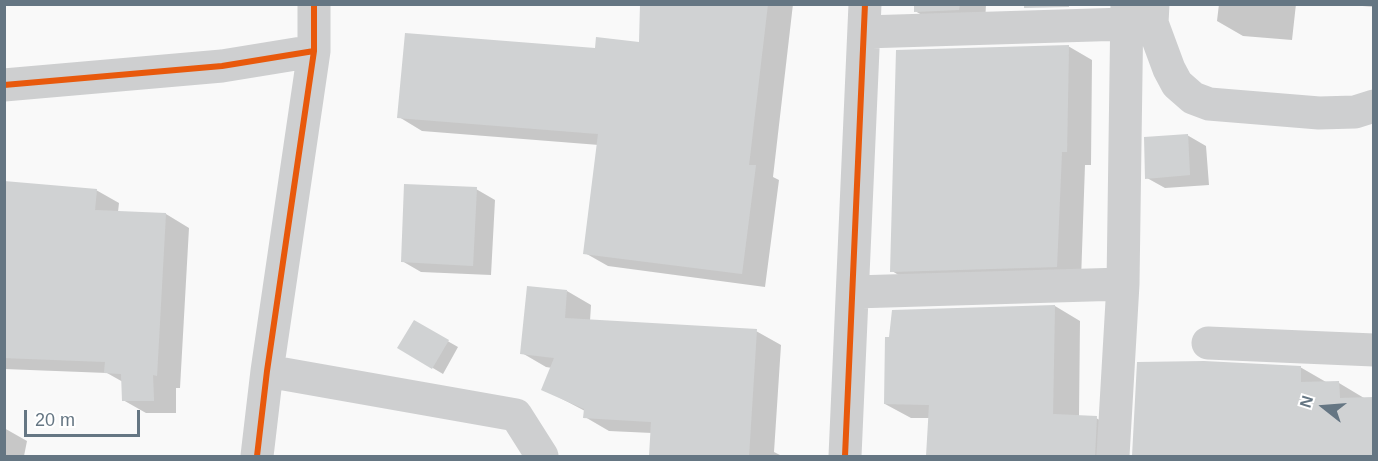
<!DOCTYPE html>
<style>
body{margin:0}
#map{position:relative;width:1378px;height:461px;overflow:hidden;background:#f9f9f9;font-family:Helvetica,sans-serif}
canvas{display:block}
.frame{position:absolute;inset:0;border:6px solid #657683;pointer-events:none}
.north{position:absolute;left:1294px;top:377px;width:60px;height:60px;-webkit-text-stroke:4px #fff;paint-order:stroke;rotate:287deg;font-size:16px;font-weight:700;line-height:24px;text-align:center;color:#657683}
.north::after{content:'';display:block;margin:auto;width:21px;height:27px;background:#657683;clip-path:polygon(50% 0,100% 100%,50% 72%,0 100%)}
.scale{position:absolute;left:24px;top:410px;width:116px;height:27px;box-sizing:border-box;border:3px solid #657683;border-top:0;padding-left:8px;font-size:18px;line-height:21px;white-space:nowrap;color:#657683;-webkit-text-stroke:4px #fff;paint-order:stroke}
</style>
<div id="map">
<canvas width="1378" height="461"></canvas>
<div class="frame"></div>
<div class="north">N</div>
<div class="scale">20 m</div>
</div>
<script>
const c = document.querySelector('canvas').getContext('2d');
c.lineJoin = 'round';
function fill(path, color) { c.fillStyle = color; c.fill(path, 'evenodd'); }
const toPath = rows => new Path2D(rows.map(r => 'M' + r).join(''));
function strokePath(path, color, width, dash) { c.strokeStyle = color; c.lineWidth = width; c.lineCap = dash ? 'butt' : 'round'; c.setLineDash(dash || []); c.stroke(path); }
const shadow = toPath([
 [729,4,793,4,773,177,779,180,765,287,608,266,585,253,599,145,422,131,399,117,728,54],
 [916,4,986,4,985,24,941,26,915,11],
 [1219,4,1296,4,1292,40,1243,36,1217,21],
 [1339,4,1374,4,1374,7],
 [1068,46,1092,60,1091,165,1085,165,1081,280,915,285,892,271],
 [1187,135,1206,146,1209,185,1165,188,1147,178],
 [4,183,96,190,119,203,118,212,166,214,189,228,180,388,176,388,176,413,146,413,123,400,123,382,107,373,4,369],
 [476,189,495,200,491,275,421,272,402,261],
 [567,291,591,305,590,321,756,331,781,345,774,452,782,456,650,456,652,433,609,431,585,417,585,411,543,389,552,368,546,367,522,353],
 [1055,306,1080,321,1079,417,1096,418,1121,432,1120,456,928,456,930,418,911,418,885,404],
 [414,322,458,347,443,374,399,348],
 [1139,363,1300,367,1326,382,1339,383,1364,398,1374,399,1374,456,1133,456],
 [4,428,27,441,24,456,4,456]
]);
const building = toPath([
 [640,4,768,4,749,165,756,165,742,274,583,254,598,134,397,118,405,33,595,48,596,37,639,42],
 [914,4,960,4,959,10,914,12],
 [1024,4,1069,4,1069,7,1024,8],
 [1069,45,1067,152,1062,152,1057,267,890,272,896,50],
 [1188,134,1190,175,1145,179,1144,137],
 [4,181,97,189,95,210,166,213,157,376,153,375,154,401,122,401,121,374,104,373,105,362,4,358],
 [404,184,477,187,473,266,401,262],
 [527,286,567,290,565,318,757,329,749,456,649,456,651,422,583,418,584,409,541,390,554,358,520,354],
 [1055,305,1053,414,1097,416,1095,456,926,456,929,405,884,404,885,337,889,337,892,310],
 [414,320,449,340,432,369,397,348],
 [1204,361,1301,366,1301,382,1339,381,1340,398,1374,397,1374,456,1132,456,1137,362]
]);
const minor = toPath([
 [1153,4,1152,23,1169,69,1177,84,1193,98,1209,104,1319,113,1355,112,1374,106],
 [864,32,1126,24],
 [4,85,222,66,314,51],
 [854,292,1123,284],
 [1208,343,1374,350],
 [267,371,516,415,542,456],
 [257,456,267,371,314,51,314,4],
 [845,456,865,4],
 [1113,456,1123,284,1127,4]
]);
const cycleway = toPath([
 [4,85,222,66,314,51],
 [257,456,267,371,314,51,314,4],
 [845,456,865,4]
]);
fill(shadow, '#0003');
fill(building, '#d0d2d3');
strokePath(minor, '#cecfd0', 33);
strokePath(cycleway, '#e8590c', 6);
</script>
